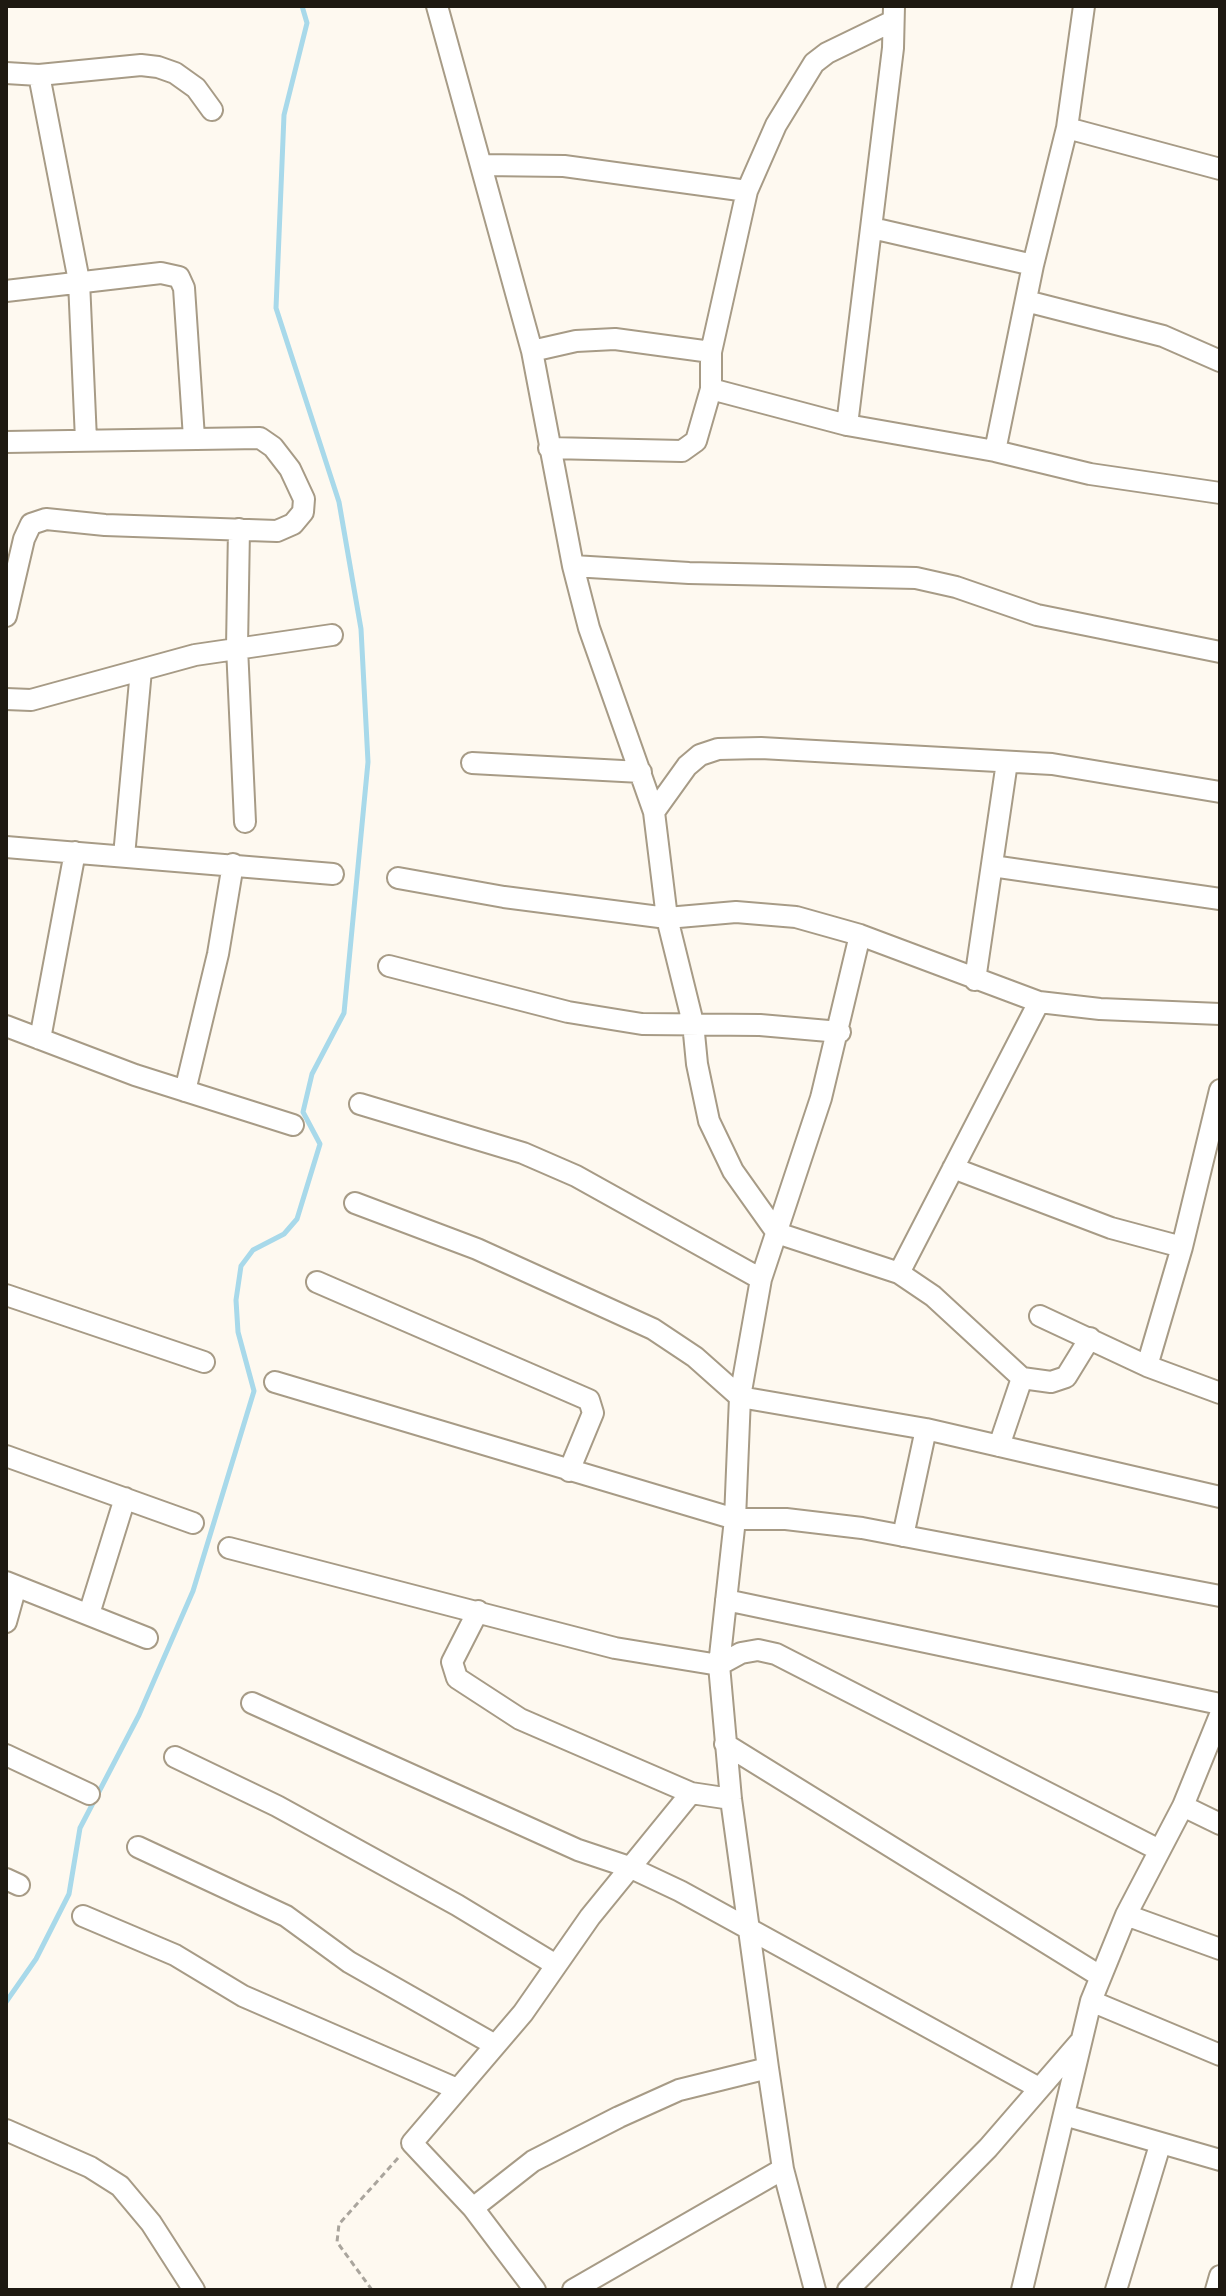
<!DOCTYPE html>
<style>
body{margin:0}
#map{position:relative;width:1226px;height:2296px;overflow:hidden;background:#fef9f0;font-family:Karla,sans-serif}
canvas{display:block}
.frame{position:absolute;inset:0;border:8px solid #1e1911;pointer-events:none}
</style>
<div id="map">
<canvas width="1226" height="2296"></canvas>
<div class="frame"></div>
</div>
<script>
const c = document.querySelector('canvas').getContext('2d');
c.lineJoin = 'round';
const toPath = rows => new Path2D(rows.map(r => 'M' + r).join(''));
function strokePath(path, color, width, dash) { c.strokeStyle = color; c.lineWidth = width; c.lineCap = dash ? 'butt' : 'round'; c.setLineDash(dash || []); c.stroke(path); }
const stream = toPath([
 [6,2002,36,1959,69,1894,80,1828,139,1715,193,1591,254,1391,238,1332,236,1300,241,1266,253,1250,284,1234,297,1219,320,1144,303,1112,312,1074,344,1013,368,762,361,629,339,502,276,308,284,115,307,23,302,6]
]);
const path = toPath([
 [372,2290,337,2242,339,2224,399,2157]
]);
const street = toPath([
 [437,6,532,351,573,566,589,628,654,812,667,918,693,1023,697,1064,709,1121,733,1171,777,1233,899,1273,1039,1002],
 [6,73,39,75,141,65,158,67,175,73,196,88,212,110],
 [39,75,79,281,86,440],
 [1067,128,1220,169],
 [482,165,564,166,747,191],
 [872,228,1033,265],
 [6,291,161,273,179,277,184,288,194,438],
 [1026,301,1163,336,1220,361],
 [532,351,576,341,615,339,711,352,711,389,847,425,995,451,1090,474,1220,493],
 [711,352,747,191,776,125,814,63,827,53,893,21],
 [847,425,893,48,894,6],
 [6,442,260,438,273,447,290,469,304,499,303,512,293,524,277,531,105,525,46,519,31,524,24,539,6,616],
 [549,448,682,451,696,441,711,389],
 [995,451,1033,265,1067,128,1084,6],
 [239,529,237,647,245,822],
 [573,566,689,573,916,578,956,587,1037,615,1220,652],
 [6,699,31,700,195,655,332,635],
 [472,763,641,772],
 [654,812,687,766,700,755,718,749,761,748,1052,764,1220,792],
 [6,847,333,874],
 [124,856,141,670],
 [992,866,1220,899],
 [398,878,504,897,667,918,736,912,796,917,860,935,1039,1002,1100,1009,1220,1014],
 [389,966,568,1012,642,1024,760,1025,840,1032],
 [975,980,1007,762],
 [6,1026,135,1075,293,1125],
 [40,1039,75,852],
 [1220,1090,1182,1247,1147,1366,1220,1393],
 [185,1091,218,954,233,864],
 [360,1104,523,1153,576,1176,761,1279],
 [953,1168,1111,1228,1182,1247],
 [355,1203,477,1249,653,1329,695,1357,740,1397,926,1429,1220,1497],
 [899,1273,933,1296,1022,1378,1051,1382,1066,1377,1090,1338],
 [317,1282,589,1400,593,1413,569,1471],
 [6,1295,204,1362],
 [1040,1316,1147,1366],
 [275,1382,735,1519,786,1519,862,1528,1220,1596],
 [999,1446,1022,1378],
 [6,1456,193,1523],
 [903,1536,926,1429],
 [229,1548,615,1648,719,1665,741,1653,758,1650,776,1654,1159,1850],
 [6,1582,147,1638],
 [726,1600,1220,1704],
 [478,1611,452,1662,457,1678,520,1719,691,1793,731,1799],
 [89,1614,125,1498],
 [6,1622,16,1586],
 [252,1703,578,1850,629,1867,680,1891,1039,2088],
 [725,1744,1100,1976],
 [6,1755,89,1794],
 [175,1757,277,1806,457,1905,556,1965],
 [1183,1806,1220,1824],
 [138,1847,286,1916,349,1962,495,2045],
 [6,1879,19,1885],
 [1126,1915,1220,1949],
 [83,1916,175,1955,243,1996,457,2089],
 [1091,2001,1220,2055],
 [1064,2115,1220,2160],
 [6,2130,90,2167,120,2186,151,2223,194,2290],
 [473,2208,533,2161,619,2117,679,2090,768,2068],
 [535,2290,473,2208,412,2143,523,2013,590,1917,691,1793],
 [573,2290,783,2169],
 [815,2290,783,2169,768,2068,731,1799,719,1665,735,1519,740,1397,761,1279,821,1098,860,935],
 [848,2290,988,2148,1079,2043],
 [1022,2290,1091,2001,1126,1915,1183,1806,1220,1715],
 [1116,2290,1160,2145],
 [1216,2290,1220,2276]
]);
strokePath(stream, '#a8d9ea', 5);
strokePath(street, '#a79b86', 24);
strokePath(path, '#aaa59d', 3, [6, 4]);
strokePath(street, '#fff', 20);
</script>
